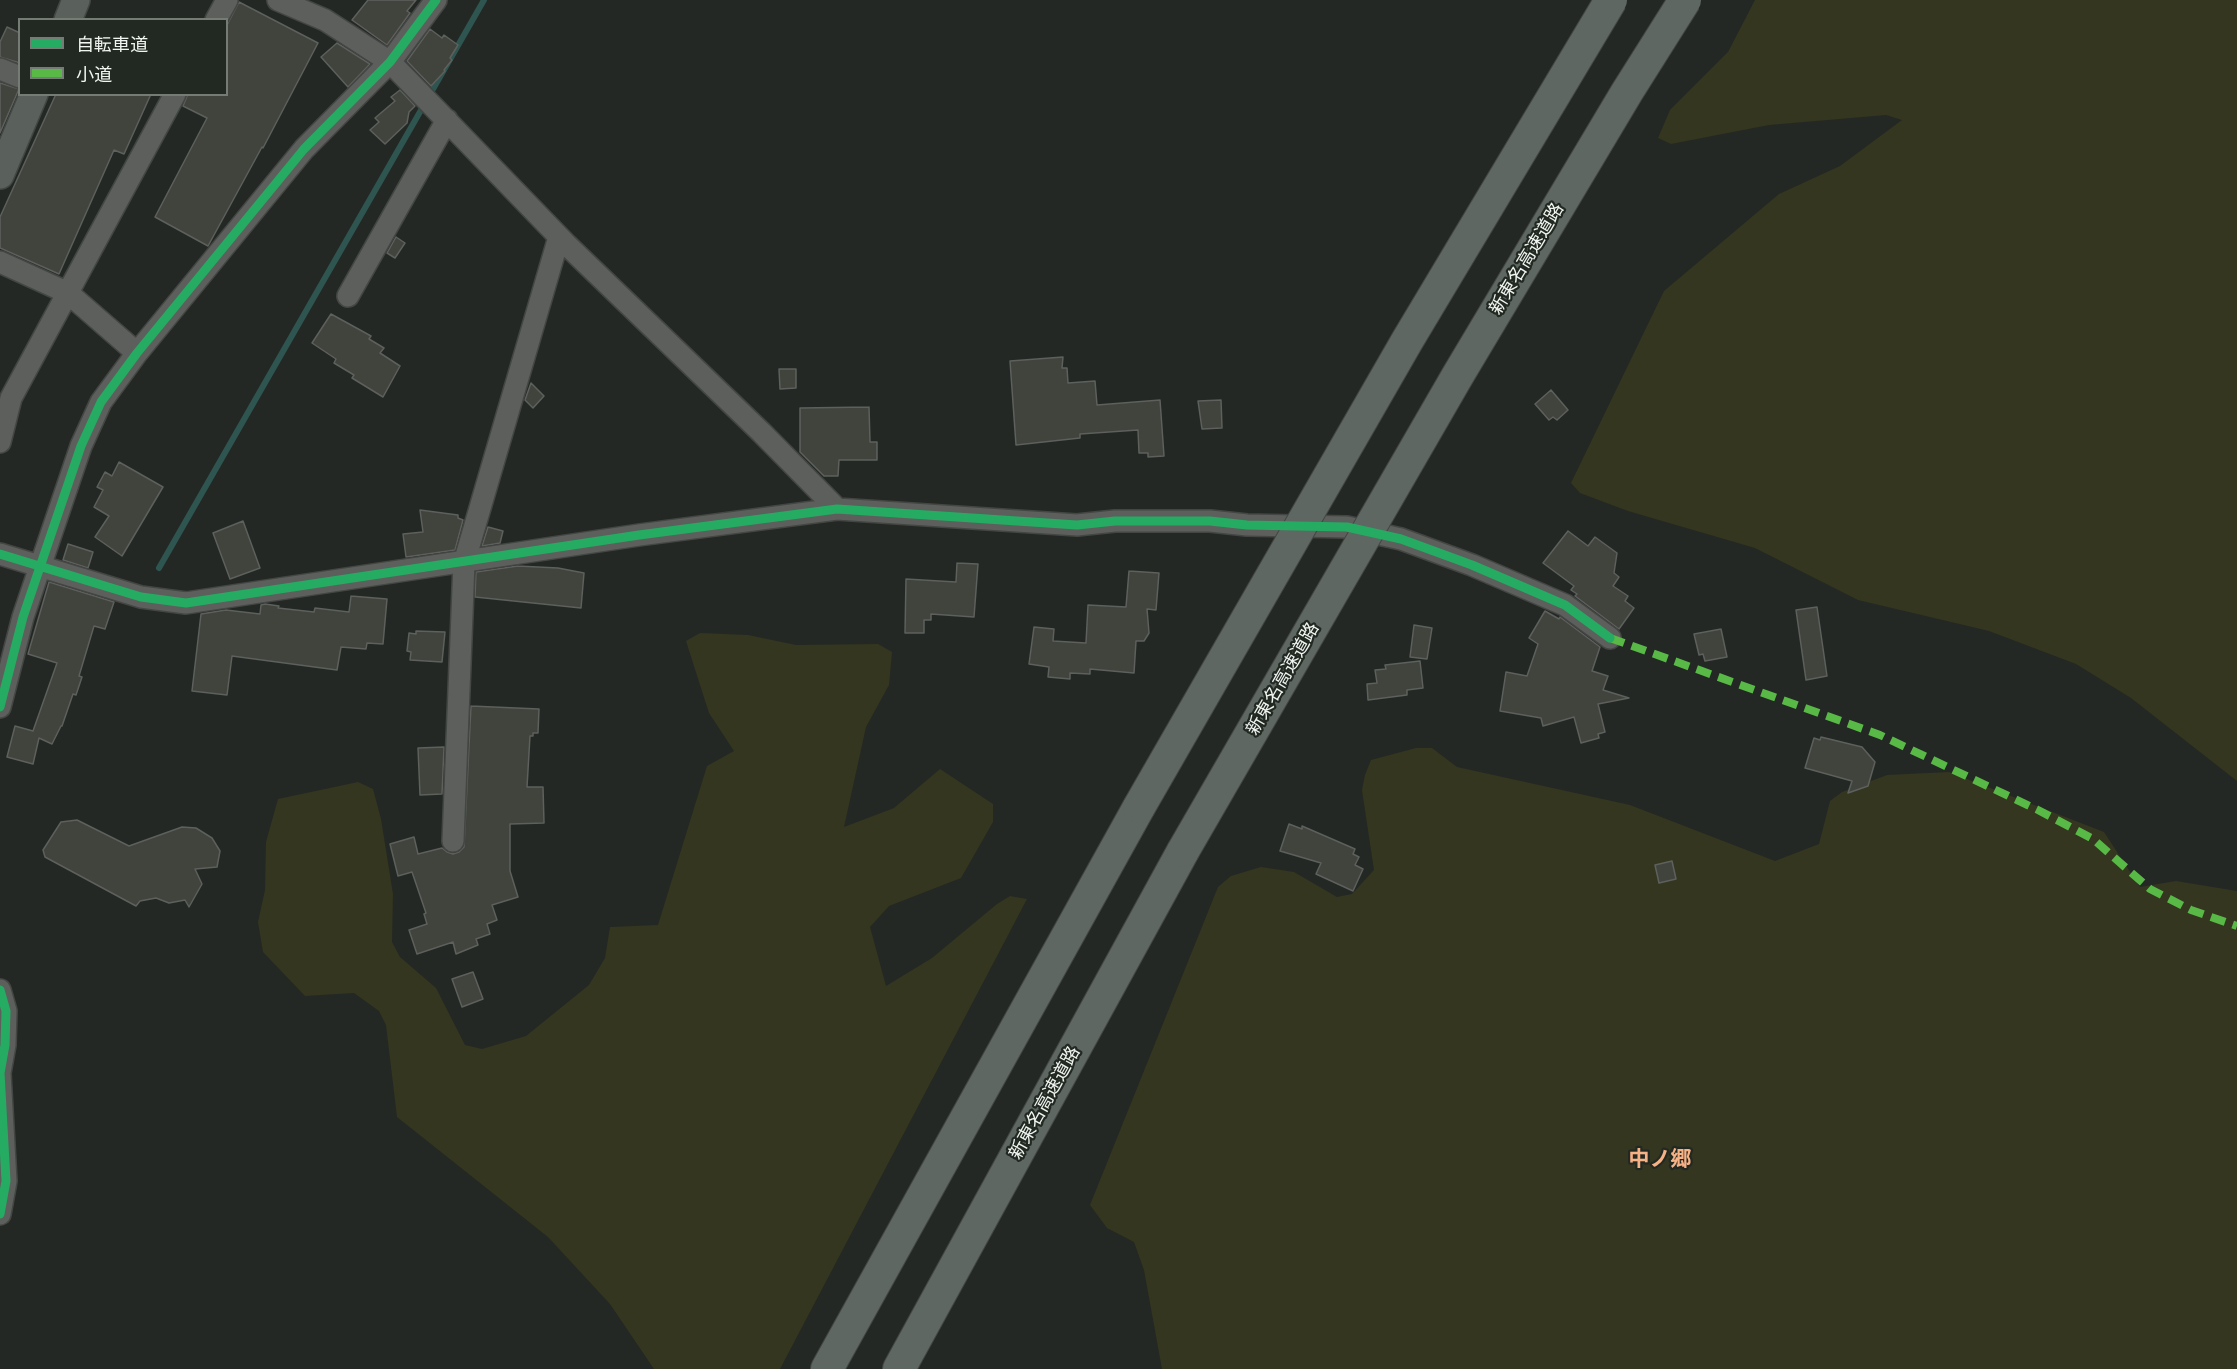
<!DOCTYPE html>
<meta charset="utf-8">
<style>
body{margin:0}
#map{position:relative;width:2237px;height:1369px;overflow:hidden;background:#232824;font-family:"PT Sans","Noto Sans JP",sans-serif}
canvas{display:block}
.legend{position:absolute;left:18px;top:18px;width:210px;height:78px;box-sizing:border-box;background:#222923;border:2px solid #757b75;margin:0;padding:8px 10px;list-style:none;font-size:18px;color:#f1f5f1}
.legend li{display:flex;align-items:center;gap:12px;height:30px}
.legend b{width:30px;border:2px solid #757b75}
</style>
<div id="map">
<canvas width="2237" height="1369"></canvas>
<ul class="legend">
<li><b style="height:8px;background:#26ab63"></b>自転車道</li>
<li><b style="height:8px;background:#58b947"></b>小道</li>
</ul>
</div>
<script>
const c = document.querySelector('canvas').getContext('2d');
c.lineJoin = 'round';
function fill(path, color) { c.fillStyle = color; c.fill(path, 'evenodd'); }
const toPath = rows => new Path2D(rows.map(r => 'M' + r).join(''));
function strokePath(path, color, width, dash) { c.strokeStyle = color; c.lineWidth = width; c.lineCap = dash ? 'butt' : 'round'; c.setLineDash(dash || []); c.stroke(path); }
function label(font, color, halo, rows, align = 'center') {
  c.font = font + ' "PT Sans","Noto Sans JP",sans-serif'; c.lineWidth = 4.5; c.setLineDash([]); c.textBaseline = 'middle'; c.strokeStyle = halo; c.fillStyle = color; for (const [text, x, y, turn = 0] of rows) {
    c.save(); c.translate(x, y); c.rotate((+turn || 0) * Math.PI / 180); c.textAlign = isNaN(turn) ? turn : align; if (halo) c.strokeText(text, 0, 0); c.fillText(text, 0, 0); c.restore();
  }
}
const green = toPath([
 [1755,0,2237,0,2237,781,2131,698,2076,664,1989,631,1858,600,1755,548,1628,511,1580,493,1571,483,1664,291,1779,194,1840,166,1902,120,1886,115,1769,125,1671,144,1658,138,1670,110,1728,52],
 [700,633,748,635,796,645,878,644,892,652,889,685,866,727,844,827,894,808,940,769,993,804,993,822,961,878,889,906,870,927,886,986,932,958,997,904,1010,896,1027,899,780,1369,654,1369,610,1304,548,1237,397,1117,386,1025,379,1011,354,993,305,996,263,952,258,922,265,890,266,842,278,799,358,782,373,789,381,819,393,894,392,942,400,957,436,988,465,1045,482,1049,526,1036,589,985,605,958,610,927,658,925,707,766,734,751,709,713,686,641],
 [1416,748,1432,748,1457,767,1630,805,1775,861,1819,844,1830,801,1842,792,1887,775,1949,772,2104,832,2140,887,2176,881,2237,891,2237,1369,1162,1369,1144,1270,1134,1242,1107,1228,1090,1205,1218,887,1231,876,1261,867,1294,872,1337,897,1352,894,1374,870,1362,790,1365,775,1371,760]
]);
const stream = toPath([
 [159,568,484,0]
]);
const building = toPath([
 [368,0,416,0,407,11,410,13,387,45,352,20,368,0],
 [239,2,318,43,263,148,262,147,208,246,155,217,207,118,183,106,188,94,226,94,226,27,239,2],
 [7,27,20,33,20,63,0,57,0,42,7,27],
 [430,29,442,38,444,35,458,45,450,58,452,60,444,70,445,71,431,86,407,61,430,29],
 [337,43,370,64,348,87,321,57,337,43],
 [0,83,19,89,0,133,0,83],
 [400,90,415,106,409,112,407,123,385,144,370,130,379,122,375,118,395,101,391,97,400,90],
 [56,94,151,94,124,154,114,150,59,274,0,248,0,217,56,94],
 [396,237,405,243,395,258,387,253,396,237],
 [331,314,371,336,369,339,384,348,380,353,400,366,383,397,352,378,354,375,334,363,336,359,312,343,331,314],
 [1063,357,1062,368,1067,368,1068,383,1095,381,1097,405,1160,400,1164,456,1148,457,1148,453,1139,453,1138,430,1080,434,1080,438,1016,445,1010,361,1063,357],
 [779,369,796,369,796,388,780,389,779,369],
 [531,383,544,396,533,408,525,400,531,383],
 [1551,390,1568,410,1557,420,1553,417,1549,420,1535,404,1551,390],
 [1221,400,1222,428,1202,429,1198,401,1221,400],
 [869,407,870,442,877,442,877,460,839,460,838,476,824,476,800,452,800,408,869,407],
 [119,462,163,487,122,556,95,537,109,516,94,507,103,490,97,487,105,472,112,476,119,462],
 [420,510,458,515,458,518,463,520,455,550,406,557,403,534,423,532,420,510],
 [243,521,260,568,230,579,213,533,243,521],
 [488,527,503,531,500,543,482,546,488,527],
 [1568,531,1588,546,1595,537,1617,553,1614,573,1619,577,1613,586,1628,596,1625,601,1634,608,1619,629,1575,596,1577,594,1571,590,1574,586,1543,563,1568,531],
 [68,544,93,552,88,568,63,560,68,544],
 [957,563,978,564,974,617,931,614,931,620,924,620,924,633,905,633,906,579,956,582,957,563],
 [518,566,558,568,584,573,581,608,475,597,476,572,518,566],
 [1129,571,1159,573,1156,610,1147,609,1149,633,1144,641,1136,641,1134,673,1090,669,1090,674,1070,673,1070,679,1048,677,1049,667,1029,664,1034,627,1054,629,1053,641,1086,643,1088,605,1126,607,1129,571],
 [49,582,114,602,105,629,94,626,79,676,82,677,76,695,73,694,62,726,61,726,52,744,39,738,33,764,7,757,15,726,33,731,57,663,28,654,49,582],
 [351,596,387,599,383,644,367,643,366,649,341,647,337,670,232,656,227,695,192,691,201,614,226,610,260,614,261,605,265,604,279,606,278,608,314,612,315,608,349,612,351,596],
 [1817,607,1827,676,1806,680,1796,610,1817,607],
 [1545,611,1559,619,1560,617,1600,647,1592,671,1608,676,1603,690,1629,698,1598,704,1605,732,1598,734,1599,738,1581,743,1574,717,1543,726,1541,718,1500,711,1506,672,1527,676,1538,644,1529,638,1545,611],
 [1414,625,1432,628,1427,659,1410,657,1414,625],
 [1721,629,1727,657,1705,661,1703,654,1699,655,1694,634,1721,629],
 [416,631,445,632,442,662,410,660,411,652,407,651,409,633,416,634,416,631],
 [1420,661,1423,688,1407,690,1407,695,1368,700,1367,684,1377,683,1375,670,1386,669,1385,665,1420,661],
 [471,706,539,709,538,733,533,733,533,736,530,736,527,787,543,787,544,823,510,824,510,871,518,897,492,905,497,920,487,924,490,934,476,939,478,945,456,954,453,942,417,954,409,930,427,924,424,914,426,913,412,872,398,876,390,844,414,837,418,854,442,848,447,852,453,854,459,852,464,847,471,706],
 [1821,737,1862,747,1875,762,1868,786,1848,793,1852,781,1805,768,1814,738,1820,740,1821,737],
 [444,747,442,794,420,795,418,748,444,747],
 [77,820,129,846,182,827,196,828,212,838,220,851,217,867,195,869,202,884,189,907,185,900,169,903,156,898,140,901,136,906,45,857,43,850,61,822,77,820],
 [1289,824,1302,829,1302,826,1355,849,1353,854,1359,857,1355,865,1363,869,1353,891,1316,874,1321,863,1280,851,1289,824],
 [1672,861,1676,879,1659,883,1655,865,1672,861],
 [473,972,483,999,462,1007,452,979,473,972]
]);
const minor = toPath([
 [278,0,325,20,390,62,567,245,762,433,837,509],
 [216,20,227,0],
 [0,69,20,77],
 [0,262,68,293,137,353],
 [348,296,447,120],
 [0,442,11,398,175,94],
 [0,554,141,597,186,603,639,535,837,509,1077,525,1115,521,1210,521,1247,525,1347,527,1401,539,1472,565,1565,605,1610,638],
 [0,707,23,617,81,446,101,402,137,353,304,149,390,62,436,0],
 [453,841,464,563,559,237],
 [0,990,6,1011,5,1045,0,1073,6,1181,0,1214]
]);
const major = toPath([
 [68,20,76,0],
 [0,175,34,94]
]);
const highway = toPath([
 [827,1369,1139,807],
 [899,1369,1183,851]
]);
const highwayBridge = toPath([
 [1139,807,1407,341,1611,0],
 [1183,851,1458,375,1627,92,1685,0]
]);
const quiet = toPath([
 [1610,638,1880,735,2038,810,2093,839,2150,889,2191,910,2237,926]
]);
const cycleway = toPath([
 [0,554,141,597,186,603,639,535,837,509,1077,525,1115,521,1210,521,1247,525,1347,527,1401,539,1472,565,1565,605,1610,638],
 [0,707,23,617,81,446,101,402,137,353,304,149,390,62,436,0],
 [0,990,6,1011,5,1045,0,1073,6,1181,0,1214]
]);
const streetNames = [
 ["新東名高速道路",1527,259,-59],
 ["新東名高速道路",1283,679,-60],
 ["新東名高速道路",1045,1103,-61]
];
const quarterNames = [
 ["中ノ郷",1660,1160]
];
fill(green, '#34361f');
strokePath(stream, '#2f5550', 6);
fill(building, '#40443d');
strokePath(building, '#5d605d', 1.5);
strokePath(minor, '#434643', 24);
strokePath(major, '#434643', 30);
strokePath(highway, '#434643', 34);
strokePath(minor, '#5c5f5c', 21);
strokePath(major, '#5a605c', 27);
strokePath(highway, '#5e6762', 32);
strokePath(highwayBridge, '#434643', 34, []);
strokePath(highwayBridge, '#5e6762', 32);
strokePath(quiet, '#58b947', 8, [15, 8]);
strokePath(cycleway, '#26ab63', 9);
label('18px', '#f1f5f1', '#222923', streetNames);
label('bold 21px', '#f6b185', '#222923', quarterNames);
</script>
